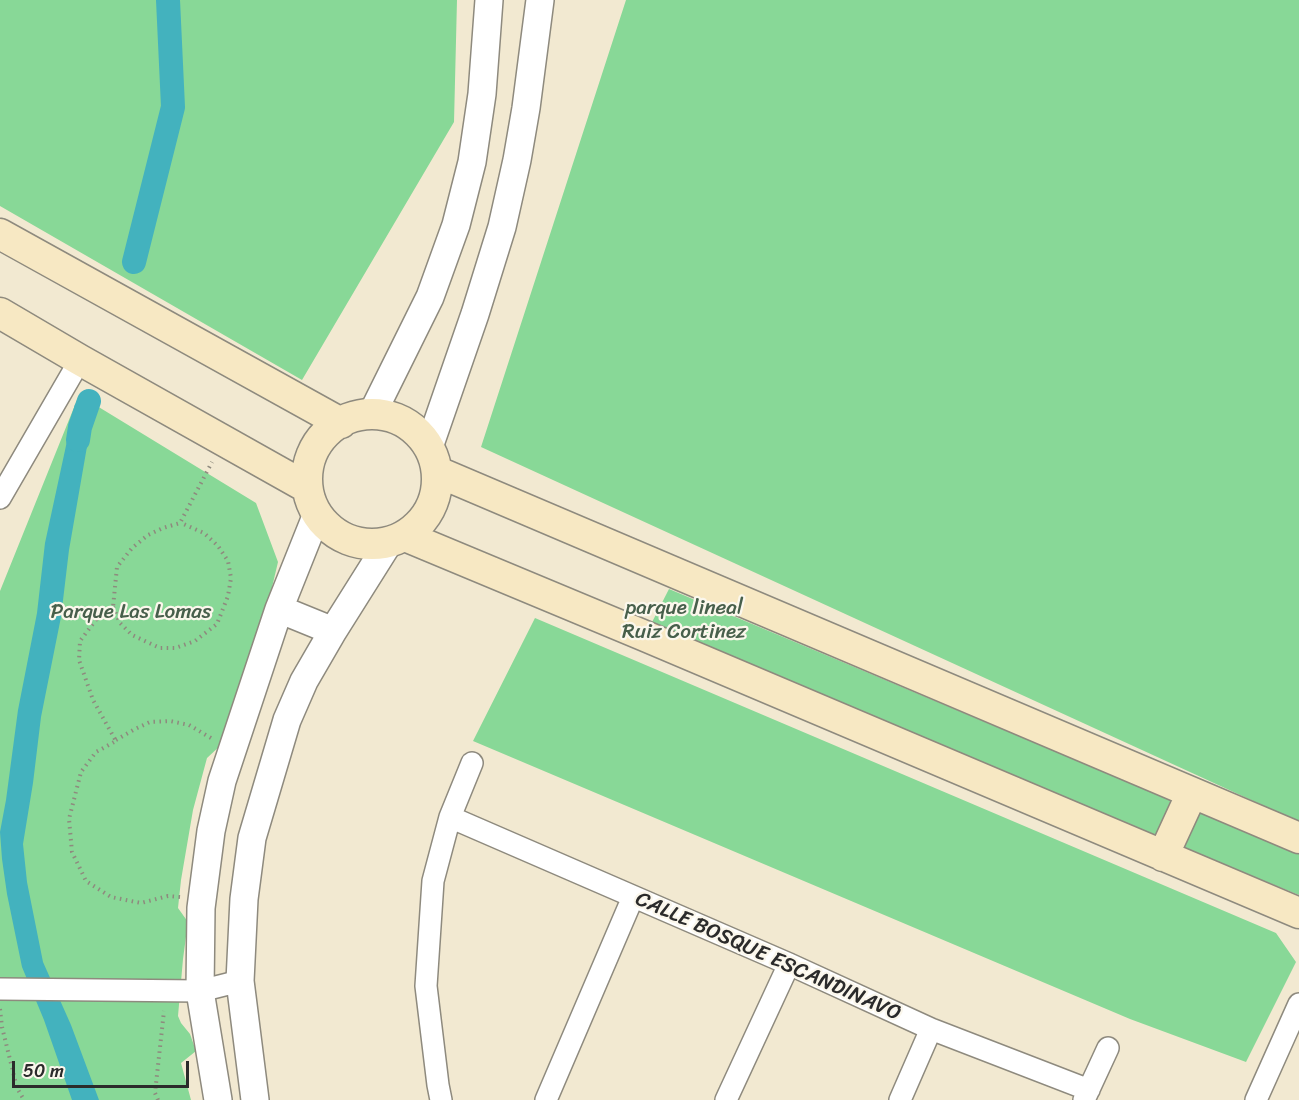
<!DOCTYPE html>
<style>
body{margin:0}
#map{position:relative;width:1299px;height:1100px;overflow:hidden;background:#f2e9d1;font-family:Sriracha,sans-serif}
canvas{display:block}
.scale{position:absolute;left:12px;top:1061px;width:177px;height:27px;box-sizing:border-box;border:3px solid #2b2b2b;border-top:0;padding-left:8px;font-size:18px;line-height:21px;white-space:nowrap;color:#2b2b2b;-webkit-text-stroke:4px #fbf7ec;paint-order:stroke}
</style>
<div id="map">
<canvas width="1299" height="1100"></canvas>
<div class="scale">50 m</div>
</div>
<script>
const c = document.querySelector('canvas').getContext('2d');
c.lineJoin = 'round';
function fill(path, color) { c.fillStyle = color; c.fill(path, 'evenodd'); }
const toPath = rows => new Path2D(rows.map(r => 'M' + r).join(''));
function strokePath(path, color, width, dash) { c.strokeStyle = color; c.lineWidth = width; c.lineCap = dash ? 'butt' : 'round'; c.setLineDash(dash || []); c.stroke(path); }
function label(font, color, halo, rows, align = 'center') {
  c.font = font + ' Sriracha,sans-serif'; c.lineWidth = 4.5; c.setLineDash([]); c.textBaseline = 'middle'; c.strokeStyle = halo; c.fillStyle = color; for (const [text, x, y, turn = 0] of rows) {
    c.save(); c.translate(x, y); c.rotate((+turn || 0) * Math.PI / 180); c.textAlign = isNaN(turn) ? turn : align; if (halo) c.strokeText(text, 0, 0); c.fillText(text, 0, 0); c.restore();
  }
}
const green = toPath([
 [0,0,457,0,454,122,302,380,0,206],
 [626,0,1299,0,1299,822,481,447],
 [79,395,256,503,278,562,257,651,221,745,207,758,193,810,181,880,178,908,188,922,183,959,178,1016,181,1023,190,1034,196,1051,181,1063,191,1100,0,1100,0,591],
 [669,589,1299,854,1299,895,647,632],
 [535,618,1276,933,1296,962,1246,1062,1130,1019,473,741]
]);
const water = toPath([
 [75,404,93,412,69,550,61,617,41,717,33,783,23,844,27,882,43,962,71,1025,99,1100,72,1100,44,1020,22,967,7,894,2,859,0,832,6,800,18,710,37,613,45,543]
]);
const canal = toPath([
 [134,262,173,107,168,0],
 [78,440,80,427,89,401]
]);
const path = toPath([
 [113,607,120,623,132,635,160,648,175,648,195,641,217,624,228,596,231,578,228,561,218,546,204,533,181,523],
 [116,740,135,729,150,722,170,721,189,725,211,738],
 [180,897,168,896,141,903,111,897,86,881,72,852,69,819,81,772,96,752,116,741,93,700,79,660,80,641,98,617,113,607,117,567,132,548,148,535,163,528,180,523,212,462],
 [0,1009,2,1027,17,1088,24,1100],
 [158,1100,155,1093,164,1011]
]);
const minor = toPath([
 [0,498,80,360],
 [450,817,789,964,931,1029,1089,1090],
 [0,989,200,991,240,981],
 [441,1100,438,1085,426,986,433,881,450,817,472,763],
 [546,1100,633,897],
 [726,1100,789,964],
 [900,1100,931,1029],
 [1084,1100,1108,1048],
 [1256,1100,1299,1004]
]);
const tertiary = toPath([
 [372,414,430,297,456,225,472,162,482,94,489,0],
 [429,447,475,314,502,227,517,160,526,108,540,0],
 [279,609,333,631],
 [218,1100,200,991,201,908,211,831,222,781,279,609,317,514],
 [255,1100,240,981,244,899,252,838,287,720,304,681,333,631,389,542]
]);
const secondary = toPath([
 [0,234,341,423],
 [0,313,80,360,306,487],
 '307 479a65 65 0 1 1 130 0a65 65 0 1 1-130 0Z',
 [438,472,1299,838],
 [405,536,645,636,1299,913],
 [1163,856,1192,793]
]);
const parkNames = [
 ["parque lineal",684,609],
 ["Ruiz Cortinez",684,633],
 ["Parque Las Lomas",131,613]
];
const streetNames = [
 ["CALLE BOSQUE ESCANDINAVO",768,957,24]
];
fill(green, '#88d897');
fill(water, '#43b2be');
strokePath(canal, '#43b2be', 24);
strokePath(minor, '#8e8a7e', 24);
strokePath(tertiary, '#8e8a7e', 30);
strokePath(secondary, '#8e8a7e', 33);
strokePath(path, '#8e8a7e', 4, [1.5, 4.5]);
strokePath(minor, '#fff', 21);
strokePath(tertiary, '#fff', 27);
strokePath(secondary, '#f7e8c3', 30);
label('21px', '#475f4b', '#fbf7ec', parkNames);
label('21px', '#2b2b2b', '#fbf7ec', streetNames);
</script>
